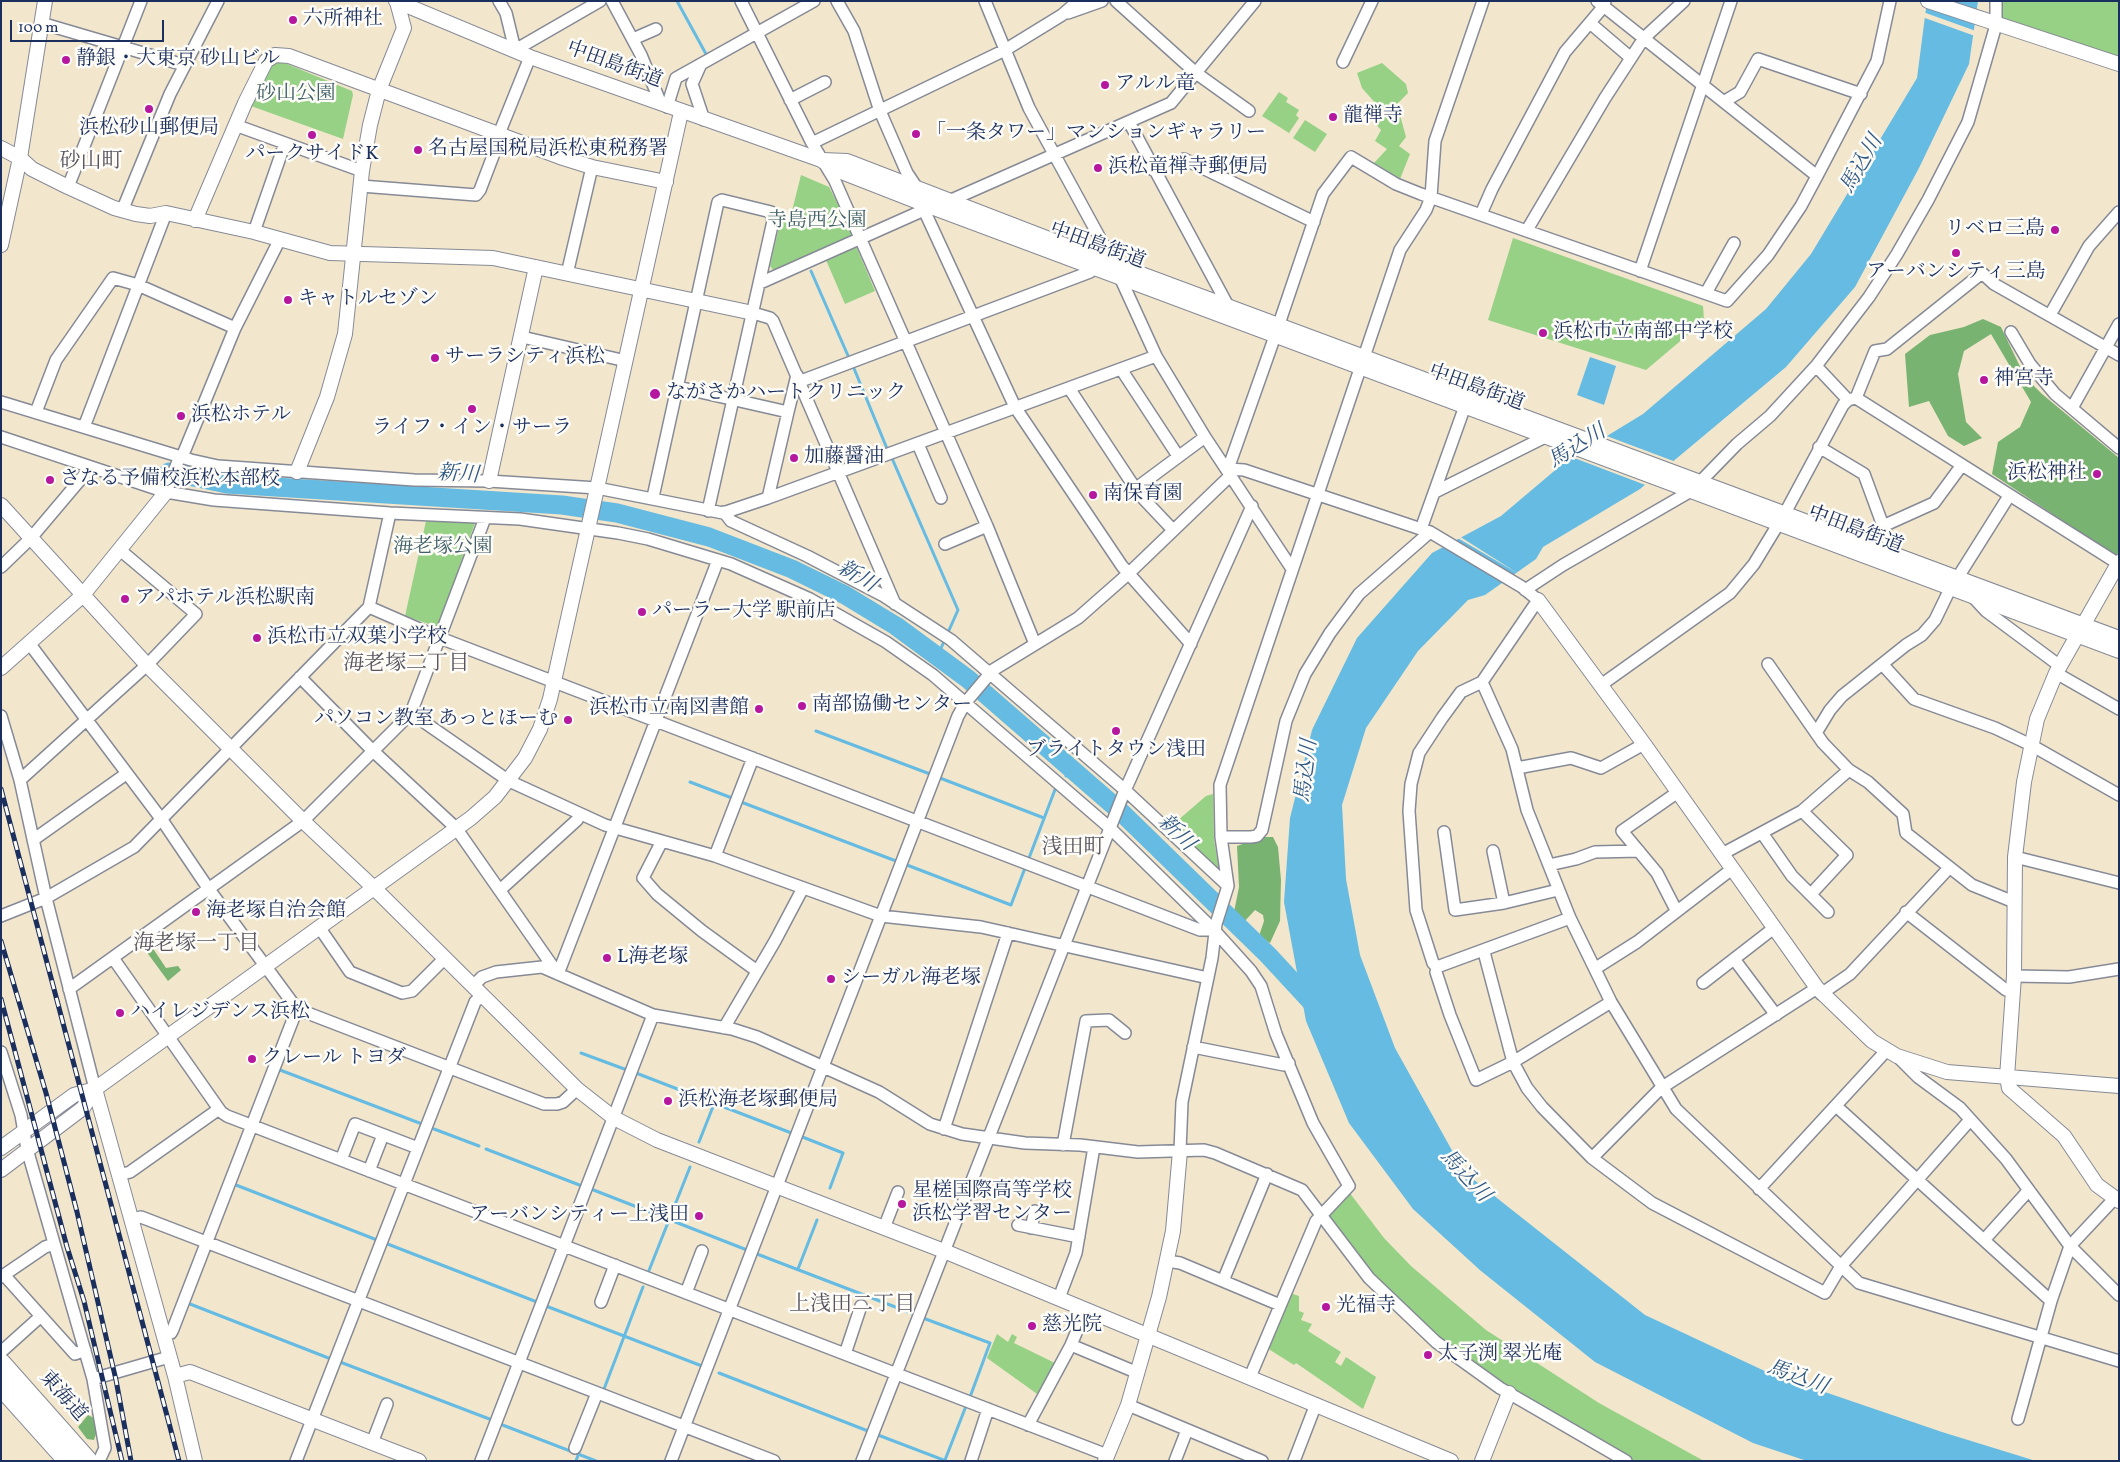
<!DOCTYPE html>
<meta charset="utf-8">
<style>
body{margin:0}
#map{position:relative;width:2120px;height:1462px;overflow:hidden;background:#f2e6cd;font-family:Vollkorn,serif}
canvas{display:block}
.frame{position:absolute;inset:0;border:2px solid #1b2f5e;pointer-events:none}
.scale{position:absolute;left:10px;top:20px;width:154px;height:22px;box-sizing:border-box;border:2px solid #1b2f5e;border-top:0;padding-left:6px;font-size:15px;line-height:18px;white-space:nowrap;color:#1b2f5e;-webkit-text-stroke:4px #fdfcf7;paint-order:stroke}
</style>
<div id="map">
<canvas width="2120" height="1462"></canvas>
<div class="frame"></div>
<div class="scale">100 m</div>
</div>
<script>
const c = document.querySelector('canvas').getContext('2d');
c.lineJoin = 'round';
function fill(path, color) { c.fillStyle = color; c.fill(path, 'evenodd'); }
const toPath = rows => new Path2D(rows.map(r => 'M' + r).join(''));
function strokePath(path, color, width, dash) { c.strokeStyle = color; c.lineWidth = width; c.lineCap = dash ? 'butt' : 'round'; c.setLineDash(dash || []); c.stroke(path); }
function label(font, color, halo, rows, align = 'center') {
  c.font = font + ' Vollkorn,"Noto Serif JP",serif'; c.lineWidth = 5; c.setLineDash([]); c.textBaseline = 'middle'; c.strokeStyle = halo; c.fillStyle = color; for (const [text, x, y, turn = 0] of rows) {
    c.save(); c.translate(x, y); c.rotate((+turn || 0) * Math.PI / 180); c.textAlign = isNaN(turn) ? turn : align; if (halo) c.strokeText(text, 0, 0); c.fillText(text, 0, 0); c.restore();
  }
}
const green = toPath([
 [2000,1,2119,1,2119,59,2008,24,2002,18],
 [280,61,352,91,353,95,343,139,251,106,272,65],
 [1382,63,1406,84,1408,93,1397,104,1406,137,1399,146,1410,154,1400,179,1374,163,1387,149,1375,141,1381,130,1375,123,1378,119,1370,113,1378,106,1362,88,1357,73],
 [1279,92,1288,98,1286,102,1299,110,1296,115,1299,118,1289,133,1262,116],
 [1305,120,1327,134,1315,152,1293,138],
 [801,175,829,187,852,231,851,237,774,271,770,266,780,222,789,223],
 [1513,238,1703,306,1704,321,1646,370,1488,320],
 [856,246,875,291,845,304,826,260],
 [426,521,475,523,438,627,405,616],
 [1213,794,1214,840,1219,870,1217,871,1170,827,1206,796],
 [1349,1192,1384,1238,1411,1266,1486,1330,1599,1403,1704,1461,1635,1461,1502,1384,1439,1338,1382,1285,1330,1221,1330,1214],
 [1290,1293,1299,1296,1299,1311,1304,1313,1301,1320,1312,1324,1308,1331,1341,1352,1335,1362,1341,1366,1346,1357,1376,1377,1363,1409,1296,1363,1294,1365,1267,1348],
 [997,1334,1008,1342,1012,1334,1017,1337,1014,1343,1057,1364,1040,1396,987,1358]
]);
const forest = toPath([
 [1983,319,2001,327,2025,377,2042,394,2119,458,2119,552,2116,556,1992,474,1998,442,2020,427,2031,402,1991,334,1964,351,1958,374,1966,422,1982,438,1964,446,1948,436,1929,401,1909,407,1905,354,1930,335,1964,327],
 [1262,837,1273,837,1278,847,1281,880,1280,921,1270,943,1259,936,1264,921,1263,915,1255,910,1243,923,1234,912,1239,887,1237,846],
 [163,925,165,927,163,933,152,947,166,968,178,966,181,970,168,981,140,943],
 [88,1415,94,1418,96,1434,94,1440,87,1439,78,1427]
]);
const water = toPath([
 [1927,1,1978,1,1969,64,1919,168,1855,287,1786,367,1640,489,1543,547,1536,559,1485,595,1468,600,1418,651,1366,728,1342,805,1346,879,1360,955,1395,1048,1464,1172,1645,1315,1769,1373,1942,1432,2036,1461,1807,1461,1753,1443,1595,1362,1481,1271,1413,1209,1349,1123,1306,1021,1284,902,1290,818,1312,730,1357,638,1432,553,1501,516,1566,461,1643,414,1766,309,1811,254,1917,78],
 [1590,357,1616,366,1604,405,1577,395]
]);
const pier = toPath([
 [1923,12,1976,31,1975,36,1922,17],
 [1604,435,1676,462,1648,486,1569,456],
 [1459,536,1519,574,1456,537]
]);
const stream = toPath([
 [677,1,706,54],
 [811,271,849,358],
 [853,366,888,451],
 [891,456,958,610,938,655],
 [816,731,930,774],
 [1066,776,1072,769],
 [940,778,1044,818],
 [690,782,732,798],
 [741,802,896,861],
 [1029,858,1056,787],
 [907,865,1011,905,1025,868],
 [581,1053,627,1070],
 [280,1070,422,1124],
 [636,1073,794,1134],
 [434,1129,479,1146],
 [800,1136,843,1153,830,1188],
 [699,1142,714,1104],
 [486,1149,582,1186],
 [236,1185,377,1240],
 [591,1189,747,1250],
 [385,1243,537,1302],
 [757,1254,911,1313],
 [798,1269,817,1220],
 [648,1273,690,1167],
 [190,1304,331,1359],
 [546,1306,702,1366],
 [923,1318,990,1343,970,1397],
 [340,1362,492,1420],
 [719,1373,868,1431],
 [604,1389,643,1287],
 [500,1424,596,1461],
 [878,1435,946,1461],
 [945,1460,966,1406],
 [576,1461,581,1447]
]);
const river = toPath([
 [169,472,227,484,562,505,617,513,709,537,792,569,845,595,896,626,968,679,1120,811,1268,955,1317,1008]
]);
const minor = toPath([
 [499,1,506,13,515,50,600,1],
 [612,1,641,55,661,104],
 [741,1,812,143,835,181,987,526,1035,644],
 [837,1,854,31,880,111,907,173,917,188],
 [985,1,1029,108,1114,264,1156,356,1205,437,1292,569],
 [1116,1,1196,73,1249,111],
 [1068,13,1102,1],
 [41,23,184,65],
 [1590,23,1631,58],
 [633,39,656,29],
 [1343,62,1372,1],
 [701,64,692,84,704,120],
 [790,100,825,82],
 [1725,101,1740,92,1758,59,1861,94],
 [667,107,676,78,814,1],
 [1129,122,1227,304],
 [235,125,362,171],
 [499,134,530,57],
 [812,143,1005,50,1062,15,1078,1],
 [1153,170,1184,159,1314,222],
 [1817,176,1877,61,1890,1],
 [361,186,476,195,480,190,501,135],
 [68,187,141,1],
 [949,201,1171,103,1255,1],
 [926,205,924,210,1015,407,1122,566,1191,644],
 [122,211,170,94,218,1],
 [1481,214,1492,189,1565,52,1604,6,1605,1],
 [1527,230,1605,98,1644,38,1684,1],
 [254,232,285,143],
 [1640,271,1731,1],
 [567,274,592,167],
 [760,283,924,210],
 [1706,293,1734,243],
 [753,313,770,318,773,321,895,604],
 [2050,315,2089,246,2119,212],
 [1279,324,1323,194,1351,157,1396,184,1421,194,1727,301,1768,255,1801,206,1817,176,1597,1],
 [2011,332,2030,364,2055,394,2119,448],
 [1275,336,1228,469,1244,470,1430,532,1522,587,1538,600,1482,682,1461,692,1442,718,1419,753,1411,784,1409,811,1416,910,1433,963,1437,967,1436,972,1450,1015,1476,1080,1513,1062,1611,1002],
 [522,337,626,361],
 [1816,366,1848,400],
 [1121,369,1178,456],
 [801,381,1090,272,1099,262],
 [678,387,788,412,768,498],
 [1069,388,1139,494,1173,530],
 [1856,398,1875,351,1887,349,1982,273,1994,284,2119,355],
 [1,402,191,460,218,466,414,480,489,481,597,488,723,513,768,498,1156,356],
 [2072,408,2119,324],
 [36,412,56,360,113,278,138,285,235,328],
 [788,412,797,375],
 [84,427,166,213],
 [1,437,166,492,214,500,390,513,520,519,618,533,648,539,731,564,810,599,886,642,933,675,1110,828,1214,930,1251,971,1261,986,1276,1034,1313,1123,1349,1186,1316,1221,1250,1377],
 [918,444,941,498],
 [1819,447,1864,474,1893,553],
 [182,457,235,328,280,239],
 [1701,481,1737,444,1770,416,1816,366,1869,297,1897,254,1928,200,1968,122,1996,25,1996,1],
 [1135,489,1205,437],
 [166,492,180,456],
 [1435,492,1547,436],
 [653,497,718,202,722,200,771,212,773,221,708,511],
 [724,512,731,521,807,556,882,595,951,640,1125,790,1228,886],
 [1883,526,1934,503,1962,465],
 [1421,529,1465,406],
 [945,544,987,526],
 [1,567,31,538,91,467],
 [1958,577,2009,496],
 [1525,590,1563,565,1691,491],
 [1974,598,1986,611,2060,666],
 [369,607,440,638,1200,930,1214,930],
 [29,643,162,820,208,888,297,1009,544,1104,557,1104,563,1102,577,1089],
 [1768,664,1823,743,1849,770,1868,782,1903,814,1906,833,1972,885,2014,902],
 [1883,665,1914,699,1995,728,2031,745,2119,795],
 [2056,673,2119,709],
 [300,677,373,751,456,828,558,974],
 [1482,682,1512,749,1527,810,1570,918,1611,1002,1676,1109,1859,1283,2119,1361],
 [1601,685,1730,593,1754,564,1785,513,1843,405,1848,400,1856,398,2119,564],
 [411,713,509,781,605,825,715,856,881,916,981,927,1208,978],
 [1,716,20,780,46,898,95,1089],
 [1816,733,1830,710,1842,696,1906,645,1922,635,1935,620,1950,589],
 [1517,768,1571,758,1601,768,1644,744],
 [20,780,147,665,196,614,120,550],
 [1802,811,1847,855,1811,894],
 [1444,832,1455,910,1504,903,1558,890],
 [1762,833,1792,876,1828,912],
 [1221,837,1251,837,1257,836,1262,830,1286,721,1305,674,1330,633,1359,594,1430,532],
 [33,840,126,774],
 [662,841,643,878,657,894,702,931,757,971],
 [1493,851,1504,903],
 [1722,854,1802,811,1849,770],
 [715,856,753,758],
 [2015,857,2119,883],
 [1549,865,1576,859,1595,852,1639,851],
 [500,890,577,820,580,814],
 [1676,910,1657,873,1622,831,1678,792],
 [1906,912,2006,990,2013,989],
 [1,916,46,898,134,847,369,607,390,513],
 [319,927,350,972,402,993,412,991,445,958],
 [1484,952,1513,1062,1527,1088,1542,1107,1592,1158,1652,1203,1825,1293,1841,1266,1970,1120],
 [113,958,221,1112,227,1116,1107,1455],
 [1734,959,1776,1015],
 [1437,967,1570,918],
 [1596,968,1637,942,1732,869],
 [558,974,718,560],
 [2014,976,2069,977,2119,969],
 [1703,983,1774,928],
 [473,986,482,977,496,972,542,967,653,1015,732,1029,757,1037,879,1092,930,1124,962,1134,1025,1143,1080,1145,1138,1152,1204,1150,1215,1153,1302,1190,1369,1278,1436,1342,1500,1388,1626,1461],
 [69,989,303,821,411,713,485,518],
 [1821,994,1850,974,1949,868],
 [724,1028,775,941,803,888],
 [1193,1047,1284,1065,1289,1063],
 [1,1052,21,1115,27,1149,93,1379,105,1448,99,1461],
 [1897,1056,1918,1077,1960,1108,2006,1159,2070,1246,2119,1295],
 [1836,1106,2051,1301],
 [944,1129,1008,933],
 [1063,1145,1086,1021,1109,1020,1125,1033],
 [1180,1151,1182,1102,1212,958,1216,924,1228,886,1221,837,1220,785,1400,250,1426,210,1431,197,1435,141,1483,1],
 [1592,1158,1661,1088,1817,988],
 [341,1160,355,1124,418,1148],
 [369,1171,383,1135],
 [119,1175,130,1172,219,1109],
 [1759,1189,1886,1051],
 [131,1219,141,1217,774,1461],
 [1018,1225,1079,1237],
 [884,1228,898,1192],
 [1031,1228,1035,1211],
 [1984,1240,2029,1190],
 [1167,1261,1180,1263,1280,1305],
 [4,1275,75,1354,85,1350],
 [1,1277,45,1247,54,1244],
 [1223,1281,1267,1174],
 [686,1293,702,1251],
 [1059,1298,1076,1253,1094,1147],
 [601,1302,615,1265],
 [163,1335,171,1333,173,1329,297,1009],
 [1071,1345,1138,1373],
 [1,1352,41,1316],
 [845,1354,861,1306],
 [93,1379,169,1357],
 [1128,1405,1262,1461],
 [2018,1419,2051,1301,2070,1246,2115,1198],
 [1028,1425,1071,1345,1086,1309],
 [372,1443,387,1404],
 [575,1448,597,1393],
 [296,1461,475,1002,482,995],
 [481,1461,653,1015],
 [671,1461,958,716,966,702,993,670,1078,618,1128,574,1231,475],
 [862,1461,1123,795,1252,506],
 [971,1461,988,1409],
 [1175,1461,1187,1430],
 [1294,1461,1316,1404]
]);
const tertiary = toPath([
 [396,1,530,57,821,160,839,171,926,205,2119,651],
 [1928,1,2119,64],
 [1,148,20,158,32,169,68,187,114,208,136,214,150,216,166,213,254,232,330,253,493,258,753,313],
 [822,160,847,161,1101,259,2119,638],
 [195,220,245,103,266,61,275,55,289,56,560,157,592,167,666,182],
 [1,245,20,158,45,1],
 [297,472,327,397,345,334,362,171,370,125,379,90,404,28,397,2],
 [489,481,536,267],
 [1,505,147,665,303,821,374,888,577,1089,614,1118,657,1140,944,1251,1451,1461],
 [2119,562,2056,673,2037,719,2024,782,2015,857,2014,976,2007,1077,2009,1088,2064,1136,2097,1185,2119,1201],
 [1538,600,1644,744,1817,988,1872,1041,1897,1056,1947,1072,2119,1086],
 [1,668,82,596,166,492],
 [95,1089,175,1376,195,1461],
 [1,1148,74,1095,95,1089,471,818,495,797,525,758,540,729,550,699,681,112],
 [1,1170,83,1108,95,1089],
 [175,1376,190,1372,419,1461],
 [1105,1461,1128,1405,1159,1297,1173,1231,1180,1151],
 [1482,1461,1509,1393]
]);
const trunk = toPath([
 [1,1363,88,1461],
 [1,1386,68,1461]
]);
const rail = toPath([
 [1,789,179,1461],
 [1,941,46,1093,77,1212,116,1380,131,1461],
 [1,999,67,1247,84,1301,122,1461]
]);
const markers = [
 [293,20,5,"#b5179e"],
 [66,60,5,"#b5179e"],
 [1105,85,5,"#b5179e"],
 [149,109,5,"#b5179e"],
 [1333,117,5,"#b5179e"],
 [916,134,5,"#b5179e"],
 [312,135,5,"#b5179e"],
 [418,150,5,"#b5179e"],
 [1098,168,5,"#b5179e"],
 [2055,230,5,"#b5179e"],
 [1956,253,5,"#b5179e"],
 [288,300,5,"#b5179e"],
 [1543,333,5,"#b5179e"],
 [435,358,5,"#b5179e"],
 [1984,380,5,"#b5179e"],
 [655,394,6,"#b5179e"],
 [472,409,5,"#b5179e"],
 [181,416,5,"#b5179e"],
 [794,458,5,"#b5179e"],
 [2097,474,5,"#b5179e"],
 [50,480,5,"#b5179e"],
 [1093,495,5,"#b5179e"],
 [125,599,5,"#b5179e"],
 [642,612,5,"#b5179e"],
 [257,638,5,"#b5179e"],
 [802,706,5,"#b5179e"],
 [759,709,5,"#b5179e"],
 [568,720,5,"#b5179e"],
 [1116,731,5,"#b5179e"],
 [196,912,5,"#b5179e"],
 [607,958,5,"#b5179e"],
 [831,979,5,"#b5179e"],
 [120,1013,5,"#b5179e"],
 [252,1059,5,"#b5179e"],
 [668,1101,5,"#b5179e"],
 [902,1204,5,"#b5179e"],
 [699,1216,5,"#b5179e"],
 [1326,1307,5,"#b5179e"],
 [1032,1326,5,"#b5179e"],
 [1428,1355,5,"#b5179e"]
];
const poiNames = [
 ["六所神社",303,20],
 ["静銀・大東京 砂山ビル",76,60],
 ["アルル竜",1115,85],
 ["龍禅寺",1343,117],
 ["浜松砂山郵便局",149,129,"center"],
 ["「一条タワー」マンションギャラリー",926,134],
 ["名古屋国税局浜松東税務署",428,150],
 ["パークサイドK",312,155,"center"],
 ["浜松竜禅寺郵便局",1108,168],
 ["リベロ三島",2045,230,"right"],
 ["アーバンシティ三島",1956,273,"center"],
 ["キャトルセゾン",298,300],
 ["浜松市立南部中学校",1553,333],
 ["サーラシティ浜松",445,358],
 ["神宮寺",1994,380],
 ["ながさかハートクリニック",666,394],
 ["浜松ホテル",191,416],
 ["ライフ・イン・サーラ",472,429,"center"],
 ["加藤醤油",804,458],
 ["浜松神社",2087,474,"right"],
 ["さなる予備校浜松本部校",60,480],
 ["南保育園",1103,495],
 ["アパホテル浜松駅南",135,599],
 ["パーラー大学 駅前店",652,612],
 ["浜松市立双葉小学校",267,638],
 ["南部協働センター",812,706],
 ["浜松市立南図書館",749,709,"right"],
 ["パソコン教室 あっとほーむ",558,720,"right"],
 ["ブライトタウン浅田",1116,751,"center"],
 ["海老塚自治会館",206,912],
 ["L海老塚",617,958],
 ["シーガル海老塚",841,979],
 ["ハイレジデンス浜松",130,1013],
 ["クレール トヨダ",262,1059],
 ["浜松海老塚郵便局",678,1101],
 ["星槎国際高等学校",912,1192],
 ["浜松学習センター",912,1215],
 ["アーバンシティー上浅田",689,1216,"right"],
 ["光福寺",1336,1307],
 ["慈光院",1042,1326],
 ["太子渕 翠光庵",1438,1355]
];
const streetNames = [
 ["中田島街道",614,66,20],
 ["中田島街道",1097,247,20],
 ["中田島街道",1476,389,20],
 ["中田島街道",1855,531,21],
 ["東海道",62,1397,48]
];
const parkNames = [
 ["砂山公園",296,95],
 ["寺島西公園",817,222],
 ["海老塚公園",443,548]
];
const neighbourhoodNames = [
 ["砂山町",91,163],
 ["海老塚二丁目",406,665],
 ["浅田町",1073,849],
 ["海老塚一丁目",196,945],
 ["上浅田二丁目",852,1306]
];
const waterNames = [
 ["馬込川",1863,165,-60],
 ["馬込川",1578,448,-32],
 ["新川",458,476,4],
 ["新川",856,578,31],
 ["馬込川",1308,771,-83],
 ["新川",1175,834,44],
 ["馬込川",1464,1177,47],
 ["馬込川",1797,1379,20]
];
fill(green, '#97d185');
fill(forest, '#79b372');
fill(water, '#65bbe2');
fill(pier, '#f2e6cd');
strokePath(stream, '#65bbe2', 3);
strokePath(river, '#65bbe2', 19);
strokePath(minor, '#868a96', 14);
strokePath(tertiary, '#868a96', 16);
strokePath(trunk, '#868a96', 21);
strokePath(minor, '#fff', 11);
strokePath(tertiary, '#fff', 14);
strokePath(trunk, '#fff', 19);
strokePath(rail, '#1b2f5e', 5);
strokePath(rail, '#fdfcf7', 3, [9]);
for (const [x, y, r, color] of markers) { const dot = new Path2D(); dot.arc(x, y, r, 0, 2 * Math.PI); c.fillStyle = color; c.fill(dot); strokePath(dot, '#fdfcf7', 2); }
label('20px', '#1b2f5e', '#fdfcf7', poiNames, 'left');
label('20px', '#1b2f5e', '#fdfcf7', streetNames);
label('20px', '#40606a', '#fdfcf7', parkNames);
label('21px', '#595560', '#fdfcf7', neighbourhoodNames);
label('italic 21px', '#315986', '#fdfcf7', waterNames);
</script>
